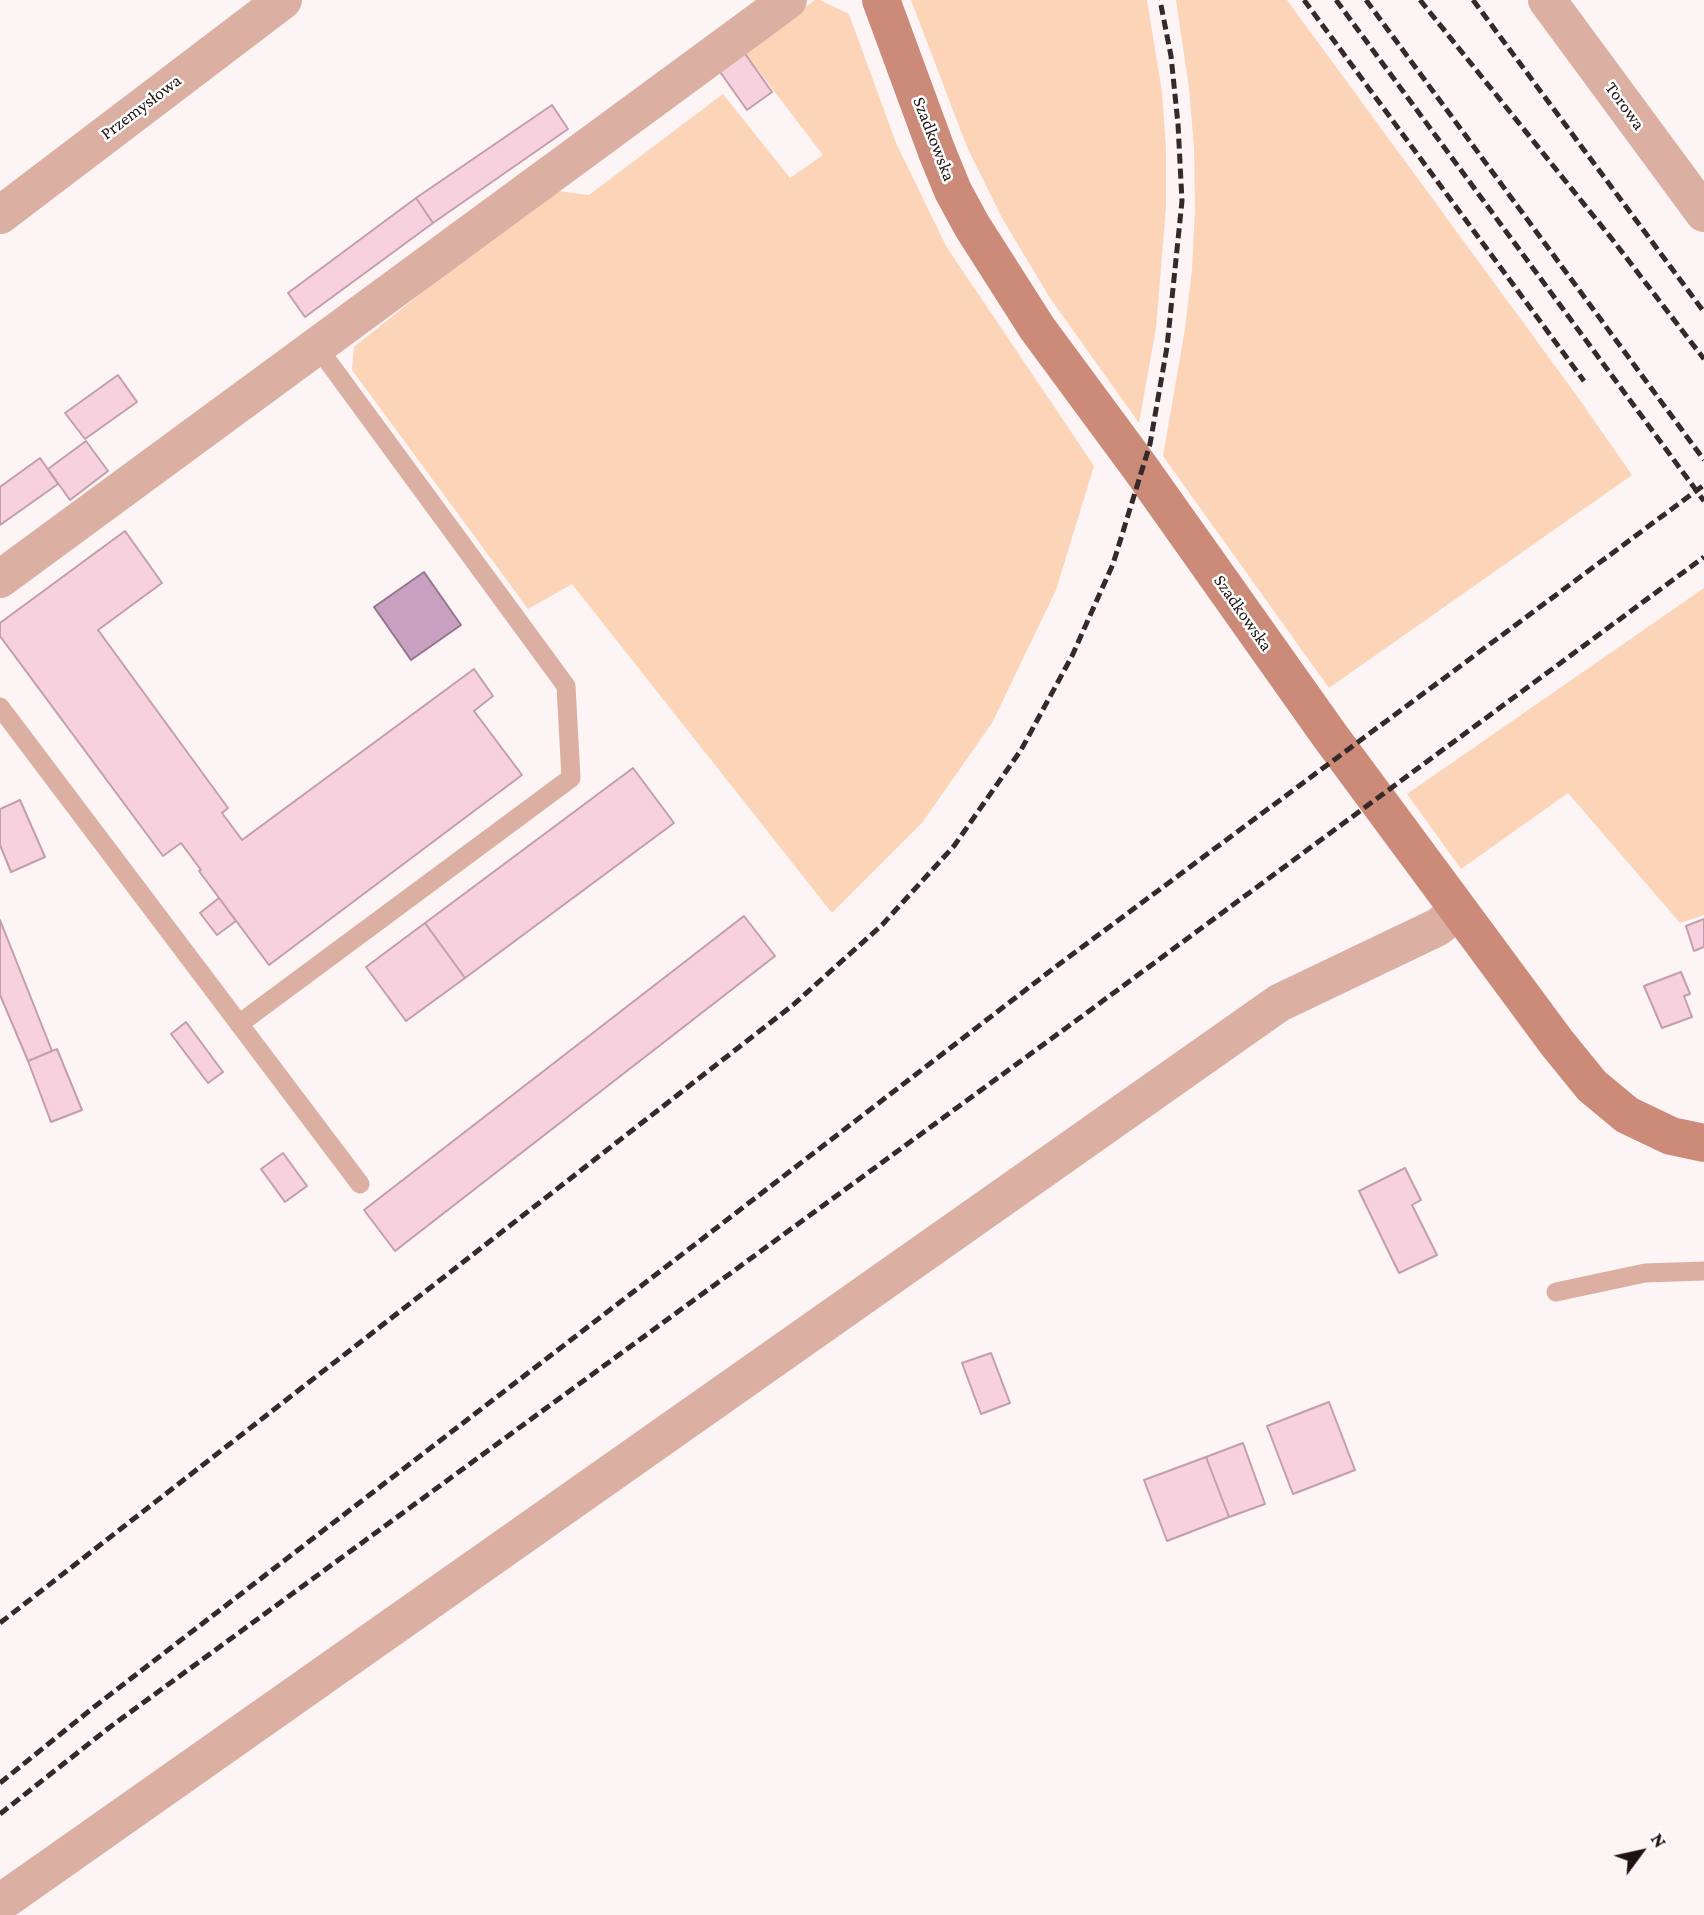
<!DOCTYPE html>
<meta charset="utf-8">
<style>
body{margin:0}
#map{position:relative;width:1704px;height:1915px;overflow:hidden;background:#fdf4f5;font-family:"Crimson Pro",serif}
canvas{display:block}
.north{position:absolute;left:1606px;top:1817px;width:70px;height:70px;-webkit-text-stroke:5px #fff;paint-order:stroke;rotate:57deg;font-size:19px;font-weight:700;line-height:28px;text-align:center;color:#201213}
.north::after{content:'';display:block;margin:auto;width:24px;height:32px;background:#201213;clip-path:polygon(50% 0,100% 100%,50% 72%,0 100%)}
</style>
<div id="map">
<canvas width="1704" height="1915"></canvas>
<div class="north">N</div>
</div>
<script>
const c = document.querySelector('canvas').getContext('2d');
c.lineJoin = 'round';
function fill(path, color) { c.fillStyle = color; c.fill(path, 'evenodd'); }
const toPath = rows => new Path2D(rows.map(r => 'M' + r).join(''));
function strokePath(path, color, width, dash) { c.strokeStyle = color; c.lineWidth = width; c.lineCap = dash ? 'butt' : 'round'; c.setLineDash(dash || []); c.stroke(path); }
function label(font, color, halo, rows, align = 'center') {
  c.font = font + ' "Crimson Pro",serif'; c.lineWidth = 5; c.setLineDash([]); c.textBaseline = 'middle'; c.strokeStyle = halo; c.fillStyle = color; for (const [text, x, y, turn = 0] of rows) {
    c.save(); c.translate(x, y); c.rotate((+turn || 0) * Math.PI / 180); c.textAlign = isNaN(turn) ? turn : align; if (halo) c.strokeText(text, 0, 0); c.fillText(text, 0, 0); c.restore();
  }
}
const green = toPath([
 [815,0,820,0,849,14,896,143,946,246,1094,466,1056,590,992,723,922,823,832,913,572,584,528,609,352,370,354,347,550,190,589,195,723,94,790,178,823,155,744,52],
 [911,0,1147,0,1162,92,1166,149,1166,207,1156,328,1139,423,1050,298,1002,218,967,147],
 [1176,0,1287,0,1577,396,1632,475,1329,688,1163,456,1185,329,1192,269,1195,209,1194,148,1189,88],
 [1704,588,1704,915,1680,923,1568,793,1461,869,1407,794]
]);
const water = toPath([
 [424,572,461,625,411,660,374,607,424,572]
]);
const building = toPath([
 [743,51,772,92,747,110,718,69,743,51],
 [552,105,568,129,433,223,416,198,552,105],
 [416,198,433,223,305,317,288,293,416,198],
 [118,375,137,402,85,439,65,413,118,375],
 [86,441,108,471,70,500,48,469,86,441],
 [40,458,58,484,0,525,0,487,40,458],
 [125,531,162,583,98,630,228,808,222,813,242,840,474,669,493,696,474,711,522,775,269,965,199,871,201,870,181,843,163,856,0,636,0,623,125,531],
 [633,768,674,823,465,978,425,923,633,768],
 [20,800,45,857,11,872,0,845,0,809,20,800],
 [219,898,236,921,217,935,200,913,219,898],
 [744,916,775,956,395,1251,364,1210,744,916],
 [1704,919,1704,947,1694,951,1686,926,1704,919],
 [0,920,52,1051,28,1061,0,995,0,920],
 [425,923,465,978,406,1021,366,967,425,923],
 [1681,972,1690,994,1684,996,1692,1017,1662,1028,1644,986,1681,972],
 [186,1022,223,1072,208,1083,171,1034,186,1022],
 [57,1049,82,1110,51,1122,28,1061,57,1049],
 [283,1153,307,1186,285,1202,261,1169,283,1153],
 [1405,1168,1421,1200,1412,1205,1437,1255,1399,1273,1359,1191,1405,1168],
 [991,1353,1010,1403,981,1414,962,1363,991,1353],
 [1329,1402,1355,1470,1293,1494,1267,1426,1329,1402],
 [1243,1443,1265,1504,1229,1517,1206,1457,1243,1443],
 [1206,1457,1229,1517,1167,1541,1144,1480,1206,1457]
]);
const lane = toPath([
 [0,707,360,1184],
 [239,1024,571,778,566,686,316,345],
 [1556,1292,1645,1273,1704,1271]
]);
const street = toPath([
 [1547,0,1704,213],
 [0,215,283,0],
 [0,579,788,0],
 [0,1903,1279,1003,1438,927,1458,911]
]);
const secondary = toPath([
 [881,0,937,152,953,191,972,226,1037,328,1141,469,1330,736,1557,1043,1592,1086,1627,1115,1671,1136,1704,1143]
]);
const rail = toPath([
 [1304,0,1584,381],
 [1336,0,1704,501],
 [1366,0,1704,460],
 [1420,0,1612,239,1704,359],
 [1473,0,1704,312],
 [0,1623,793,1005,882,925,954,846,1021,750,1072,656,1113,564,1150,444,1167,347,1182,201,1178,124,1171,56,1160,0],
 [0,1783,94,1707,1058,965,1704,485],
 [0,1814,110,1727,1081,1017,1704,557]
]);
const streetNames = [
 ["Torowa",1625,106,54],
 ["Przemysłowa",141,107,-37],
 ["Szadkowska",934,139,69],
 ["Szadkowska",1243,613,55]
];
fill(green, '#fcd5b8');
fill(water, '#c8a1c1');
strokePath(water, '#96768d', 2);
fill(building, '#f8d1df');
strokePath(building, '#c39eac', 2);
strokePath(lane, '#dbafa2', 19);
strokePath(street, '#dbafa2', 38);
strokePath(secondary, '#cb8b78', 38);
strokePath(rail, '#36292a', 5, [10, 5]);
label('18px', '#201213', '#fff', streetNames);
</script>
